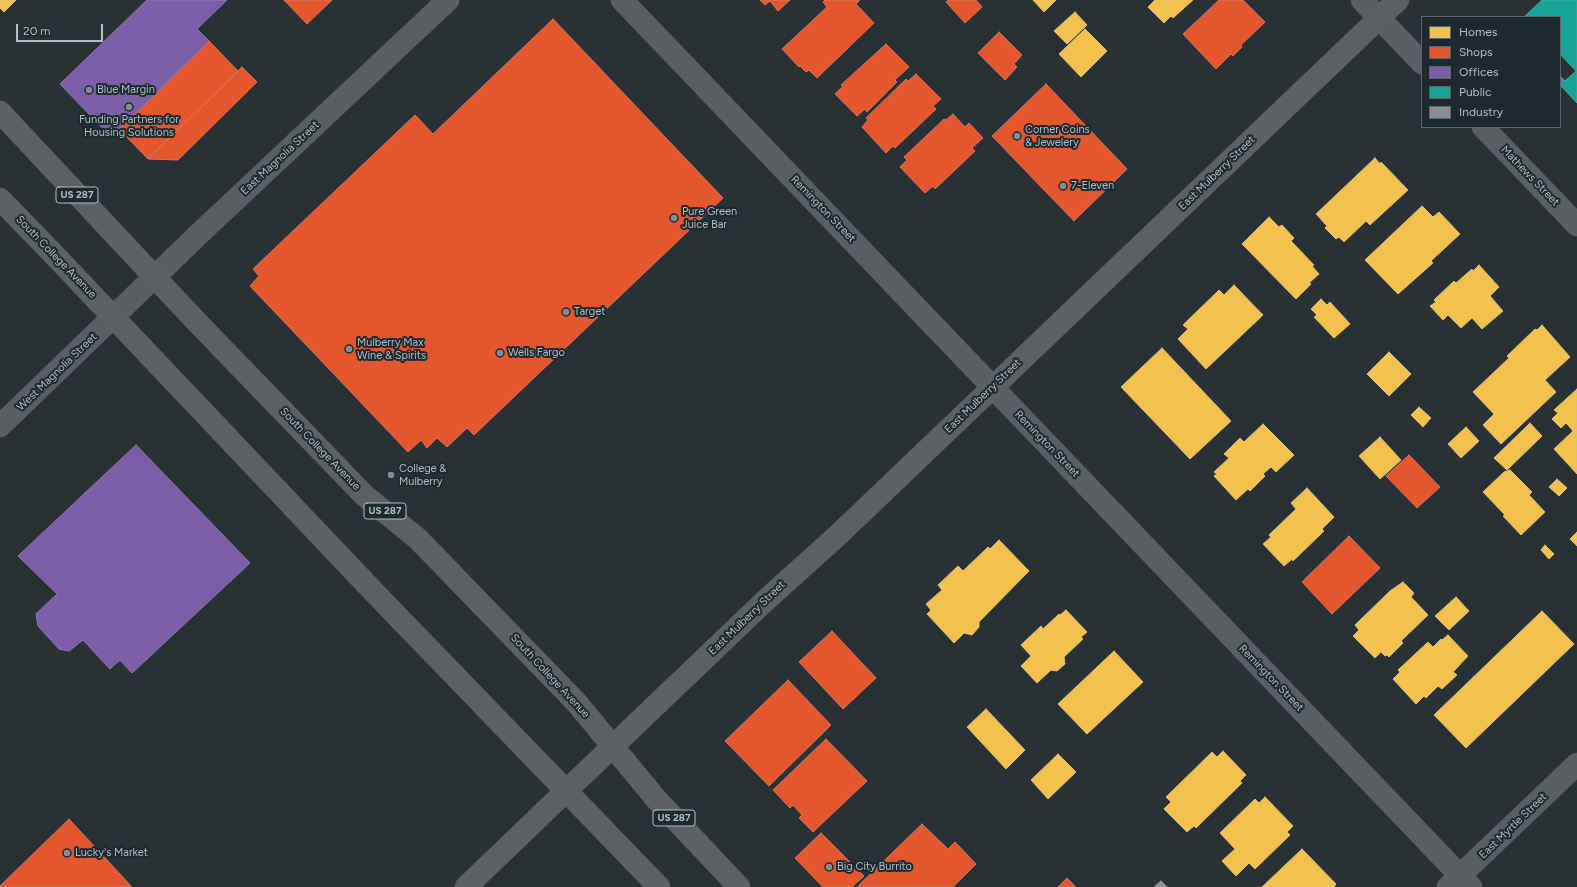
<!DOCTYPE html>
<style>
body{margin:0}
#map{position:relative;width:1577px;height:887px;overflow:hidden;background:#2a3135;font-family:Figtree,sans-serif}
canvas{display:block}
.legend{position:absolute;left:1421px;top:16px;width:140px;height:112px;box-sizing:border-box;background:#1d292e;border:1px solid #59656a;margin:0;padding:5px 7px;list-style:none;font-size:12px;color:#b3bfc5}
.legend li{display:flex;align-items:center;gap:8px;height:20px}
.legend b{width:20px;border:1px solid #59656a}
.scale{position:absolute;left:16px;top:24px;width:87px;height:18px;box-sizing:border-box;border:2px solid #b3bfc5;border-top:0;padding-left:5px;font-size:12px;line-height:14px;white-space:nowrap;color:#b3bfc5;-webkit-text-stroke:3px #1d292e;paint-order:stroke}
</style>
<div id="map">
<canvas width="1577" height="887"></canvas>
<ul class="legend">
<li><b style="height:11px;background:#f2c14e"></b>Homes</li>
<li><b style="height:11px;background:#e4572e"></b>Shops</li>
<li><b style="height:11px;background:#7b5ea7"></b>Offices</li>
<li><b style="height:11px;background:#17a398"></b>Public</li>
<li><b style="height:11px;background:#8d8d92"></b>Industry</li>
</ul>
<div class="scale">20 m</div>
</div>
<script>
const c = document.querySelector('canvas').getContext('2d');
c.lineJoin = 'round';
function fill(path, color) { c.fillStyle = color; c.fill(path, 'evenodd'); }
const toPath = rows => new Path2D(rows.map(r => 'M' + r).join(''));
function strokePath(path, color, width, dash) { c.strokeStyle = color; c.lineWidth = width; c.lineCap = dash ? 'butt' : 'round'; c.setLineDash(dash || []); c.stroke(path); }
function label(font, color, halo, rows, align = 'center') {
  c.font = font + ' Figtree,sans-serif'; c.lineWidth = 4; c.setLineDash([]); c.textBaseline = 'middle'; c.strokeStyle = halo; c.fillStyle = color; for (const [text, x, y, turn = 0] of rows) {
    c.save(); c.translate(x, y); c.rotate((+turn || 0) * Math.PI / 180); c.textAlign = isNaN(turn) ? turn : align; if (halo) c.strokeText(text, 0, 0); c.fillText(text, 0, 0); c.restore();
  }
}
const homes = toPath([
 [0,0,16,0,4,12,0,8,0,0],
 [1033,0,1056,0,1044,12,1033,0],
 [1155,0,1193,0,1173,18,1171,16,1164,23,1148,7,1155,0],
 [1075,12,1087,25,1067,44,1054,31,1075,12],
 [1085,29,1107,51,1081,77,1059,54,1085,29],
 [1375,158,1380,164,1381,162,1408,190,1370,225,1366,221,1344,242,1339,237,1336,239,1325,228,1327,226,1316,214,1375,158],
 [1422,206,1433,217,1439,212,1460,234,1431,261,1433,263,1398,294,1365,260,1422,206],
 [1269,217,1279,227,1282,225,1294,238,1291,241,1314,265,1312,266,1319,274,1309,283,1311,284,1296,299,1242,244,1269,217],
 [1479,265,1499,287,1490,296,1503,311,1482,329,1472,318,1461,328,1448,315,1443,320,1430,306,1436,302,1434,300,1454,281,1456,283,1472,269,1473,271,1479,265],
 [1234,285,1263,315,1206,369,1178,339,1188,329,1183,325,1219,290,1224,295,1234,285],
 [1321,299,1327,305,1330,302,1350,324,1334,338,1314,317,1317,315,1311,309,1321,299],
 [1542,325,1570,357,1545,380,1556,392,1501,444,1483,425,1494,414,1473,392,1509,358,1507,356,1535,329,1537,330,1542,325],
 [1162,348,1231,421,1190,459,1121,387,1162,348],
 [1389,352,1411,374,1389,396,1367,374,1389,352],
 [1577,389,1577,474,1554,449,1573,431,1566,423,1561,428,1552,419,1558,413,1554,410,1577,389],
 [1419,407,1431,418,1423,427,1411,415,1419,407],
 [1530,423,1542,436,1507,470,1494,458,1530,423],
 [1263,424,1294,455,1276,472,1271,467,1263,474,1265,476,1250,491,1248,489,1236,500,1214,476,1217,474,1214,472,1229,458,1224,454,1240,438,1244,442,1263,424],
 [1466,427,1479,441,1461,458,1448,444,1466,427],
 [1380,437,1401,460,1380,479,1359,456,1380,437],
 [1510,470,1532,492,1529,495,1545,512,1521,535,1503,516,1505,515,1483,492,1504,472,1510,470],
 [1557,479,1567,488,1559,496,1549,487,1557,479],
 [1307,488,1334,517,1322,529,1324,531,1293,561,1292,559,1284,566,1263,544,1271,537,1269,535,1296,509,1291,503,1307,488],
 [1577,532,1577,546,1570,539,1577,532],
 [999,540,1029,571,979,622,979,627,972,635,964,633,954,643,927,614,931,610,926,604,942,590,938,585,958,566,963,571,988,547,990,549,999,540],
 [1545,545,1554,554,1549,559,1541,550,1545,545],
 [1403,582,1414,593,1411,597,1428,615,1401,641,1403,643,1389,657,1387,655,1385,656,1381,652,1375,658,1353,636,1359,630,1355,625,1390,591,1403,582],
 [1456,597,1469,611,1449,630,1435,616,1456,597],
 [1066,610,1087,632,1081,637,1083,639,1064,657,1065,664,1057,671,1051,670,1037,683,1021,666,1031,656,1021,645,1041,626,1043,629,1059,614,1060,615,1066,610],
 [1542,611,1574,644,1466,748,1434,715,1542,611],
 [1448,635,1468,656,1453,672,1457,675,1442,689,1438,686,1426,698,1424,696,1416,704,1393,679,1400,672,1398,670,1428,642,1433,647,1441,639,1442,640,1448,635],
 [1114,651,1143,682,1087,734,1058,704,1114,651],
 [986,709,1025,750,1006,769,967,727,986,709],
 [1223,751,1246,775,1240,781,1242,783,1196,828,1194,826,1187,832,1164,809,1171,802,1166,797,1212,752,1217,757,1223,751],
 [1058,754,1076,772,1048,799,1031,780,1058,754],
 [1265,797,1293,826,1287,832,1290,835,1255,869,1249,863,1236,876,1222,861,1235,849,1220,833,1255,799,1259,803,1265,797],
 [1302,849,1336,884,1334,887,1262,887,1302,849]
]);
const shops = toPath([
 [284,0,332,0,307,24,284,0],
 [760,0,790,0,778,11,770,1,765,5,760,0],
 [825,0,860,0,856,4,874,23,817,78,809,70,806,72,800,66,799,67,782,49,827,7,823,2,825,0],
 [948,0,976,0,982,7,965,23,946,2,948,0],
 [1219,0,1243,0,1265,22,1241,45,1242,47,1233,56,1231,54,1216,69,1183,34,1219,0],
 [553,19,723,198,474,435,467,428,447,447,437,438,427,448,421,440,408,452,250,286,259,276,253,269,415,115,433,134,553,19],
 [999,32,1022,55,1014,64,1017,67,1005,80,978,53,999,32],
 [209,41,238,71,148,159,119,129,209,41],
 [886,44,909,67,895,80,897,82,867,112,865,109,857,116,835,94,843,86,841,85,886,44],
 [242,67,257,82,178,160,148,159,242,67],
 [916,74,941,99,933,106,936,109,895,148,893,146,886,153,862,127,868,120,866,118,906,79,908,81,916,74],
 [1046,84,1127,169,1074,221,992,136,1046,84],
 [953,114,965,127,969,123,983,138,972,148,975,151,935,189,933,186,925,193,900,167,907,160,904,157,944,119,946,120,953,114],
 [1409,455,1440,487,1417,508,1386,476,1409,455],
 [1349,536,1380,568,1332,614,1302,582,1349,536],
 [832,631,876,678,843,709,799,662,832,631],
 [788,680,831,725,769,786,725,741,788,680],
 [826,739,867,781,813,832,799,818,802,815,793,805,790,808,773,790,826,739],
 [69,819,132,887,0,887,0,886,69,819],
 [922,824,948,849,955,842,976,864,953,887,857,887,922,824],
 [821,833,864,876,852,887,823,887,795,858,821,833],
 [1067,878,1076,887,1058,887,1067,878]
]);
const offices = toPath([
 [147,0,227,0,197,29,209,41,111,137,60,84,147,0],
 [136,445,250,563,132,673,120,660,110,669,83,640,69,651,59,649,38,626,36,614,57,594,18,556,136,445]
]);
const public = toPath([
 [1542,0,1577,0,1577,103,1560,85,1560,76,1565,81,1576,71,1560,54,1560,17,1524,17,1542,0]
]);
const industry = toPath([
 [1161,881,1167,887,1154,887,1161,881]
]);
const minor = toPath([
 [622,0,1471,887],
 [1362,0,1422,63],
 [1483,127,1577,225],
 [0,426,200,233,448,0],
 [1448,887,1577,764]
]);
const major = toPath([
 [466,887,566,791]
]);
const highway = toPath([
 [0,112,194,319,364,495,418,539,576,702,657,800,739,887],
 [0,199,60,261,371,589,659,887],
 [566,791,767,599,836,537,1398,0]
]);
const markers = [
 [89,90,4,"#838d93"],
 [129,107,4,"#838d93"],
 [1017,136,4,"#838d93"],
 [1063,186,4,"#838d93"],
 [674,218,4,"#838d93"],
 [566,312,4,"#838d93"],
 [349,349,4,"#838d93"],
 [500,353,4,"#838d93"],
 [391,475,4,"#838d93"],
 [67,853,4,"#838d93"],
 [829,867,4,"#838d93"]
];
const shields = [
 [77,195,42],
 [385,511,42],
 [674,818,42]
];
const shieldNames = [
 ["US 287",77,195],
 ["US 287",385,511],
 ["US 287",674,818]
];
const poiNames = [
 ["Blue Margin",97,90],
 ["Funding Partners for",129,120,"center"],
 ["Housing Solutions",129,133,"center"],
 ["Corner Coins",1025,130],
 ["& Jewelery",1025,143],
 ["7-Eleven",1071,186],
 ["Pure Green",682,212],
 ["Juice Bar",682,225],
 ["Target",574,312],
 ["Mulberry Max",357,343],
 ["Wine & Spirits",357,356],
 ["Wells Fargo",508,353],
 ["College &",399,469],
 ["Mulberry",399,482],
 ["Lucky's Market",75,853],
 ["Big City Burrito",837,867]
];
const streetNames = [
 ["East Magnolia Street",280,158,-43],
 ["East Mulberry Street",1217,173,-44],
 ["Mathews Street",1530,176,46],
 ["Remington Street",823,209,46],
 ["South College Avenue",56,257,46],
 ["West Magnolia Street",57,372,-44],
 ["East Mulberry Street",983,396,-44],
 ["Remington Street",1047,444,46],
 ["South College Avenue",320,449,46],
 ["East Mulberry Street",747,618,-44],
 ["South College Avenue",550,676,47],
 ["Remington Street",1271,678,46],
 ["East Myrtle Street",1513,826,-44]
];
fill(homes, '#f2c14e');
strokePath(homes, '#dfc072', 1);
fill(shops, '#e4572e');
strokePath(shops, '#d5765b', 1);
fill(offices, '#7b5ea7');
strokePath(offices, '#8c7bb0', 1);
fill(public, '#17a398');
strokePath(public, '#46aba6', 1);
fill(industry, '#8d8d92');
strokePath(industry, '#989ca1', 1);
strokePath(minor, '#484d4f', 23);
strokePath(major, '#474e51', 23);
strokePath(highway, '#464d50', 23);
strokePath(minor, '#595f62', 22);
strokePath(major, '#5b6164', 22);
strokePath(highway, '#5e6163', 22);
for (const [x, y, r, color] of markers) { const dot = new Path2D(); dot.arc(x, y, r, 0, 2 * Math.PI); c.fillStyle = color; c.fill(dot); strokePath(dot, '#1d292e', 1.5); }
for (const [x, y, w] of shields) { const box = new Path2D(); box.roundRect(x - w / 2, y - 8, w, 16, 3); c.fillStyle = '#1d292e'; c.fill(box); strokePath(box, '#b3bfc5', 1); }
label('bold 10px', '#b3bfc5', null, shieldNames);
label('11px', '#b3bfc5', '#1d292e', poiNames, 'left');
label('11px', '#b3bfc5', '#1d292e', streetNames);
</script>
